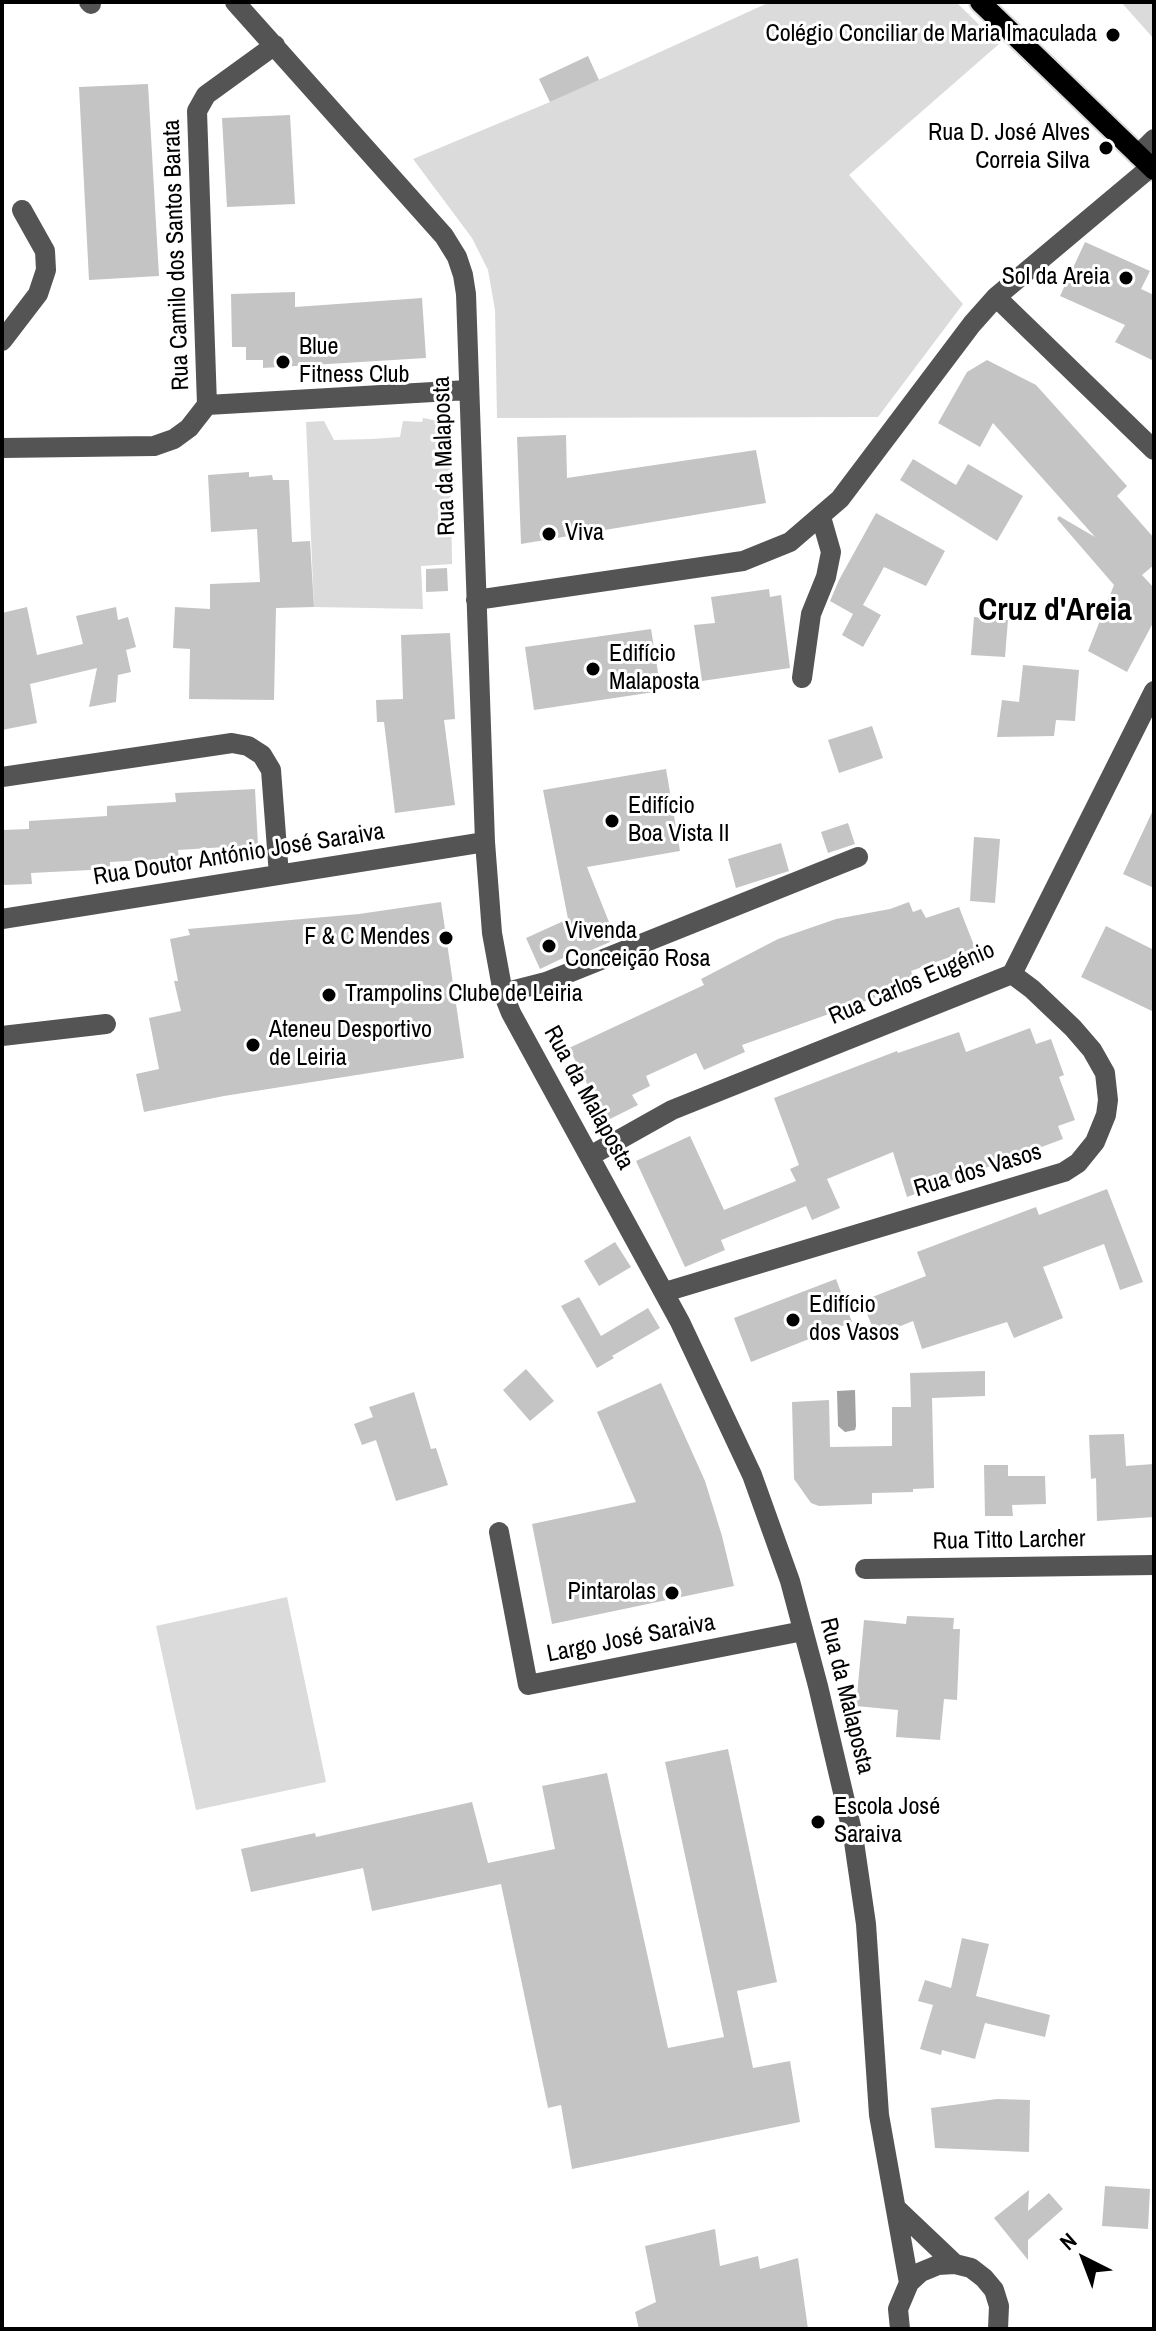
<!DOCTYPE html>
<meta charset="utf-8">
<style>
body{margin:0}
#map{position:relative;width:1156px;height:2331px;overflow:hidden;background:#fff;font-family:"Archivo Narrow",sans-serif}
canvas{display:block}
.frame{position:absolute;inset:0;border:4px solid #000;pointer-events:none}
.north{position:absolute;left:1044px;top:2219px;width:80px;height:80px;-webkit-text-stroke:6px #fff;paint-order:stroke;rotate:318deg;font-size:22px;font-weight:700;line-height:32px;text-align:center;color:#000}
.north::after{content:'';display:block;margin:auto;width:28px;height:36px;background:#000;clip-path:polygon(50% 0,100% 100%,50% 72%,0 100%)}
</style>
<div id="map">
<canvas width="1156" height="2331"></canvas>
<div class="frame"></div>
<div class="north">N</div>
</div>
<script>
const c = document.querySelector('canvas').getContext('2d');
c.lineJoin = 'round';
function fill(path, color) { c.fillStyle = color; c.fill(path, 'evenodd'); }
const toPath = rows => new Path2D(rows.map(r => 'M' + r).join(''));
function strokePath(path, color, width, dash) { c.strokeStyle = color; c.lineWidth = width; c.lineCap = dash ? 'butt' : 'round'; c.setLineDash(dash || []); c.stroke(path); }
function label(font, color, halo, rows, align = 'center') {
  c.font = font + ' "Archivo Narrow",sans-serif'; c.lineWidth = 6; c.setLineDash([]); c.textBaseline = 'middle'; c.strokeStyle = halo; c.fillStyle = color; for (const [text, x, y, turn = 0] of rows) {
    c.save(); c.translate(x, y); c.rotate((+turn || 0) * Math.PI / 180); c.textAlign = isNaN(turn) ? turn : align; if (halo) c.strokeText(text, 0, 0); c.fillText(text, 0, 0); c.restore();
  }
}
const green = toPath([
 [770,2,956,2,999,44,849,175,963,304,878,417,497,418,495,310,488,270,472,238,413,159,550,102],
 [1121,2,1154,2,1154,39],
 [423,418,438,421,450,437,452,564,421,566,423,609,314,607,306,422,324,421,334,440,371,439,400,437,403,421,422,422],
 [287,1597,326,1782,196,1810,156,1626]
]);
const water = toPath([
 [855,1390,856,1426,855,1430,845,1432,838,1426,837,1391]
]);
const building = toPath([
 [588,56,599,80,550,102,539,79],
 [148,84,159,276,89,280,79,87],
 [290,115,295,204,227,207,222,118],
 [1085,242,1150,271,1141,289,1154,295,1154,361,1115,342,1125,325,1060,296],
 [295,292,295,307,422,298,426,358,263,368,263,360,246,360,246,347,232,347,231,294],
 [987,360,1036,385,1127,486,1117,496,1154,538,1154,565,1142,575,1154,588,1154,621,1127,672,1088,651,1114,585,1057,519,1059,516,1095,537,993,423,980,447,938,423,967,372],
 [566,435,567,478,756,450,766,503,521,544,517,437],
 [913,459,956,485,968,464,1023,496,997,541,900,480],
 [249,472,249,477,272,475,273,480,289,480,292,542,310,541,314,607,276,608,274,700,189,699,190,649,173,648,175,607,210,609,210,584,260,582,257,529,211,532,208,475],
 [876,513,945,551,926,586,884,567,863,605,881,615,863,647,842,635,853,614,830,601,839,580],
 [447,568,448,591,426,592,426,569],
 [769,589,770,597,781,595,790,668,702,681,694,625,715,623,711,597],
 [27,607,37,655,83,644,76,616,116,607,118,620,128,617,136,647,126,650,131,672,118,675,116,702,89,707,97,668,30,684,37,723,2,730,2,613],
 [974,617,1008,620,1005,657,971,655],
 [651,629,661,691,534,710,525,647],
 [450,633,455,719,444,720,455,805,395,813,384,722,377,722,376,700,403,699,401,635],
 [1023,665,1079,670,1075,721,1056,720,1054,736,997,737,1002,700,1019,702],
 [872,726,883,758,839,773,828,740],
 [666,769,680,851,587,867,609,922,603,925,610,942,582,954,580,950,540,969,526,938,568,919,543,790],
 [255,789,258,845,178,850,179,858,110,862,110,869,31,873,32,884,2,885,2,830,29,829,29,821,107,816,107,806,176,802,175,793],
 [1154,808,1154,888,1123,874],
 [848,823,855,844,828,853,821,832],
 [974,837,1000,839,995,903,970,901],
 [781,843,789,871,736,888,728,859],
 [441,902,464,1058,224,1096,144,1112,136,1074,159,1069,149,1018,181,1011,174,981,178,981,170,939,190,935,188,929,359,914],
 [909,902,913,912,921,909,926,918,959,907,975,948,911,971,916,983,742,1045,745,1052,704,1070,696,1053,646,1076,650,1086,632,1095,638,1105,606,1121,569,1048,704,985,701,979,778,939,836,919,890,909],
 [1106,926,1154,950,1154,1012,1081,977],
 [1030,1028,1036,1044,1051,1039,1064,1075,1059,1077,1075,1120,1058,1126,1063,1139,907,1197,893,1152,827,1179,840,1208,812,1220,806,1206,721,1240,725,1250,685,1267,636,1161,690,1136,724,1210,796,1181,790,1169,799,1165,774,1098,897,1051,898,1053,959,1032,966,1052],
 [1107,1189,1143,1282,1120,1290,1104,1244,1043,1267,1063,1318,1014,1338,1007,1322,922,1349,913,1321,876,1336,862,1301,926,1276,917,1252,1036,1207,1039,1215],
 [615,1242,631,1267,599,1286,584,1261],
 [836,1279,852,1322,751,1362,734,1318],
 [579,1297,601,1336,648,1308,660,1328,612,1356,614,1358,597,1368,561,1306],
 [526,1369,554,1401,530,1421,503,1390],
 [985,1371,985,1396,932,1398,934,1488,913,1489,913,1492,872,1493,872,1504,819,1506,811,1503,794,1479,792,1402,829,1400,830,1447,892,1446,892,1407,911,1407,910,1373],
 [661,1383,705,1481,722,1536,734,1586,552,1624,532,1524,636,1502,597,1412],
 [414,1392,431,1449,436,1448,448,1485,396,1501,376,1440,362,1445,354,1424,373,1417,369,1407],
 [1124,1434,1126,1466,1154,1464,1154,1517,1097,1521,1096,1478,1091,1479,1089,1435],
 [984,1465,1008,1465,1008,1476,1045,1476,1046,1504,1012,1505,1013,1516,985,1516],
 [907,1616,954,1618,953,1629,960,1629,957,1700,944,1699,940,1740,896,1737,898,1710,856,1706,864,1620,906,1624],
 [728,1749,777,1982,737,1991,753,2068,790,2061,800,2122,572,2169,561,2105,548,2108,501,1884,372,1911,363,1868,251,1892,241,1849,315,1833,316,1837,472,1802,488,1863,555,1849,542,1786,607,1773,668,2048,724,2037,665,1762],
 [962,1938,989,1944,976,1996,1050,2015,1045,2037,985,2023,975,2059,942,2050,941,2055,920,2049,933,2005,918,2001,925,1980,951,1988],
 [997,2099,1030,2100,1029,2152,935,2148,931,2108],
 [1105,2186,1150,2189,1148,2229,1102,2226],
 [1029,2190,1028,2211,1049,2193,1063,2209,1028,2240,1028,2260,994,2218],
 [715,2229,720,2266,758,2256,760,2269,798,2258,808,2329,639,2329,635,2312,656,2302,645,2246]
]);
const minor = toPath([
 [89,2,91,4],
 [235,2,444,236,457,257,463,275,466,294,485,842,492,933,503,993,511,1013,680,1322,752,1475,790,1581,818,1686,853,1835,866,1924,879,2115,909,2283],
 [1138,155,1154,139],
 [996,297,1154,450],
 [2,341,38,294,46,270,45,251,22,210],
 [207,405,197,111,206,95,275,45],
 [2,448,154,446,174,439,189,428,207,405,468,390],
 [476,600,743,561,790,542,840,499,972,324,996,297,1151,167],
 [802,678,811,614,826,577,831,552,821,517],
 [2,777,232,743,248,746,262,755,271,770,279,875],
 [2,919,485,842],
 [503,993,546,982,858,857],
 [2,1036,106,1024],
 [590,1156,672,1110,1012,974,1154,691],
 [665,1292,1064,1172,1078,1163,1095,1142,1106,1115,1108,1100,1105,1073,1092,1050,1073,1028,1032,989,1012,974],
 [499,1532,528,1685,803,1631],
 [865,1569,1154,1565],
 [897,2209,955,2264],
 [900,2329,898,2309,909,2283,921,2272,938,2265,955,2264,971,2268,984,2278,994,2290,999,2306,998,2329]
]);
const major = toPath([
 [980,2,1154,170]
]);
const markers = [
 [1113,35,8,"#000"],
 [1106,148,8,"#000"],
 [1126,278,8,"#000"],
 [283,362,8,"#000"],
 [549,534,8,"#000"],
 [593,669,8,"#000"],
 [612,821,8,"#000"],
 [446,938,8,"#000"],
 [549,946,8,"#000"],
 [329,995,8,"#000"],
 [253,1045,8,"#000"],
 [793,1320,8,"#000"],
 [672,1593,8,"#000"],
 [818,1822,8,"#000"]
];
const poiNames = [
 ["Colégio Conciliar de Maria Imaculada",1097,35,"right"],
 ["Rua D. José Alves",1090,134,"right"],
 ["Correia Silva",1090,162,"right"],
 ["Sol da Areia",1110,278,"right"],
 ["Blue",299,348],
 ["Fitness Club",299,376],
 ["Viva",565,534],
 ["Edifício",609,655],
 ["Malaposta",609,683],
 ["Edifício",628,807],
 ["Boa Vista II",628,835],
 ["Vivenda",565,932],
 ["Conceição Rosa",565,960],
 ["F & C Mendes",430,938,"right"],
 ["Trampolins Clube de Leiria",345,995],
 ["Ateneu Desportivo",269,1031],
 ["de Leiria",269,1059],
 ["Edifício",809,1306],
 ["dos Vasos",809,1334],
 ["Pintarolas",656,1593,"right"],
 ["Escola José",834,1808],
 ["Saraiva",834,1836]
];
const streetNames = [
 ["Rua Camilo dos Santos Barata",177,255,-92],
 ["Rua da Malaposta",445,456,-92],
 ["Rua Doutor António José Saraiva",239,855,-9],
 ["Rua Carlos Eugénio",912,984,-23],
 ["Rua da Malaposta",588,1098,61],
 ["Rua dos Vasos",978,1171,-17],
 ["Rua Titto Larcher",1009,1541,-1],
 ["Largo José Saraiva",631,1639,-11],
 ["Rua da Malaposta",846,1696,76]
];
const districtNames = [
 ["Cruz d'Areia",1055,611]
];
fill(green, '#dbdbdb');
fill(water, '#a2a2a2');
fill(building, '#c4c4c4');
strokePath(major, '#dbdbdb', 24);
strokePath(minor, '#545454', 20);
strokePath(major, '#000', 20);
for (const [x, y, r, color] of markers) { const dot = new Path2D(); dot.arc(x, y, r, 0, 2 * Math.PI); c.fillStyle = color; c.fill(dot); strokePath(dot, '#fff', 3); }
label('24px', '#000', '#fff', poiNames, 'left');
label('24px', '#000', '#fff', streetNames);
label('bold 32px', '#000', '#fff', districtNames);
</script>
